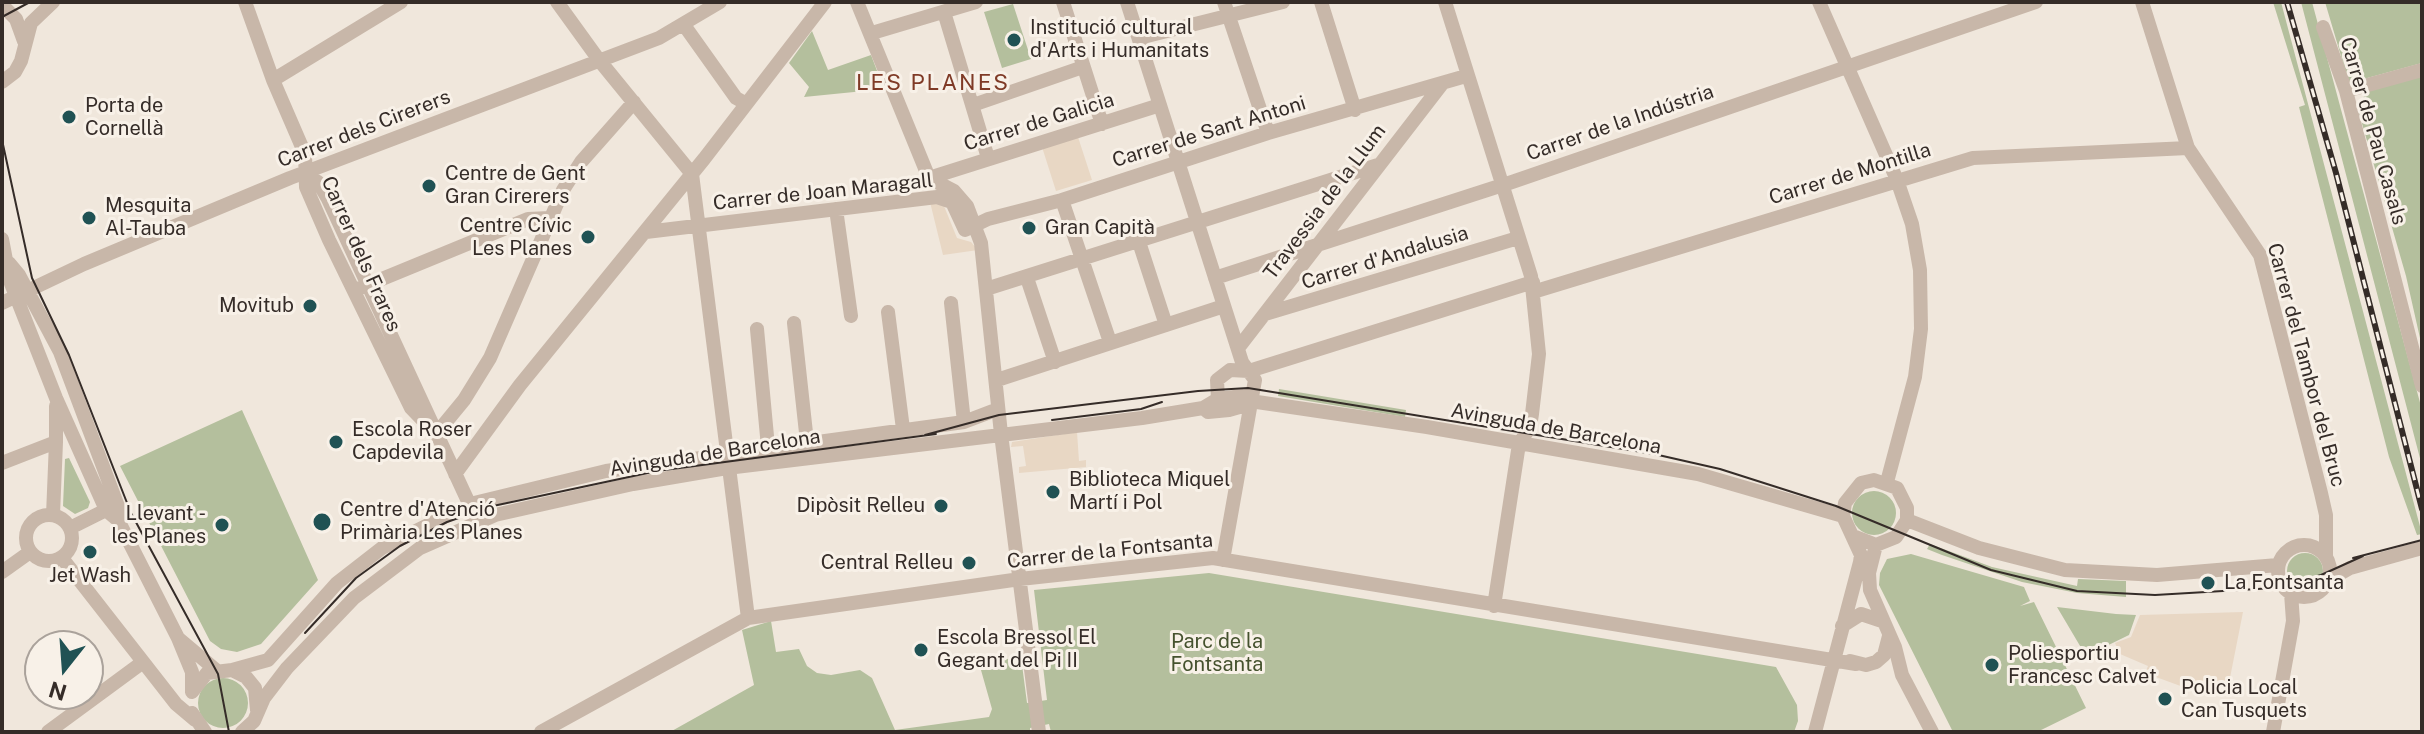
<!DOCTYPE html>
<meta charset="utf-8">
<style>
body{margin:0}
#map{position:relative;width:2424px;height:734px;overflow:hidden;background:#f0e7dc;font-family:"Public Sans",sans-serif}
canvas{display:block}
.frame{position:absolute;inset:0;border:4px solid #352c28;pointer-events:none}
.north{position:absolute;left:24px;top:630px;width:80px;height:80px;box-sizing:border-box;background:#f8f1e8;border:2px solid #aaa29b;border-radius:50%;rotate:197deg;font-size:22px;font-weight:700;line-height:32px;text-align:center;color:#352c28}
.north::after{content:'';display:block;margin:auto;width:28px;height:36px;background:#205254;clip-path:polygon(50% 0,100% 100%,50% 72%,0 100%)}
</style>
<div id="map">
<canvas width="2424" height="734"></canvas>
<div class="frame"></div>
<div class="north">N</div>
</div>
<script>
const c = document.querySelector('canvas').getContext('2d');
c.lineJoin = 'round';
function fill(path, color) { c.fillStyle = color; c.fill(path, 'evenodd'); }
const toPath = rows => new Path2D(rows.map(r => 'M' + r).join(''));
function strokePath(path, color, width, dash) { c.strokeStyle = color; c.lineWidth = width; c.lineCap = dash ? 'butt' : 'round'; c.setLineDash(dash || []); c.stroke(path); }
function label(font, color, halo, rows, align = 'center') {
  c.font = font + ' "Public Sans",sans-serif'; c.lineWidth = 6; c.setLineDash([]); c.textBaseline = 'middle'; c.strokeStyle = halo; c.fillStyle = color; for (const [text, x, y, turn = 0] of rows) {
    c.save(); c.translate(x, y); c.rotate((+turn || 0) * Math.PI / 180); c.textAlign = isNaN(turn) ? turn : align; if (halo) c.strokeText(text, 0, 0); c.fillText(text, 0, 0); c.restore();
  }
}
const green = toPath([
 [2273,2,2281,2,2422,534,2417,535,2389,457,2299,107,2305,105],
 [2301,2,2312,2,2422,410,2422,466],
 [2325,2,2422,2,2422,63,2349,83],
 [1013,4,1031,59,1002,68,984,12],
 [812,31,828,70,871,55,884,89,804,97,809,87,789,63],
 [2422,73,2422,347,2406,276,2359,113,2366,89],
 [1279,389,1406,410,1405,417,1278,396],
 [242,410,318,580,261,644,237,652,221,649,210,641,120,466],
 [69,458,90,502,88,508,75,514,63,506,65,459],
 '1852 513a22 22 0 1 1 44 0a22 22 0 1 1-44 0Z',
 [1930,544,1992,567,2077,586,2078,579,2126,581,2126,597,2077,593,2022,582,1942,555,1927,549],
 '2287 571a18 18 0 1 1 36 0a18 18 0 1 1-36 0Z',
 [1911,554,2024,587,2030,601,2020,606,2034,602,2086,708,2037,732,1953,732,1879,585,1880,573,1887,559],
 [1209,573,1776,667,1797,705,1798,721,1794,732,1051,732,1049,724,1030,728,1030,732,670,732,754,685,742,630,771,621,776,652,799,649,807,666,817,673,831,675,860,670,872,678,895,730,989,717,992,709,979,663,1021,657,1027,703,1047,700,1034,590],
 [2057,607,2116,614,2136,615,2129,635,2086,656],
 '198 703a25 25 0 1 1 50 0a25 25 0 1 1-50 0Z'
]);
const plaza = toPath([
 [1078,137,1092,180,1056,191,1042,147],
 [930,202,944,206,957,238,971,242,978,250,943,255],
 [1077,432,1079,461,1086,460,1086,467,1019,473,1019,467,1026,466,1023,446,1011,447,1012,442],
 [2243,612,2227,693,2186,688,2145,673,2148,666,2120,654,2115,643,2131,637,2140,615]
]);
const minor = toPath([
 [245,2,273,80,305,154,306,187,329,240,411,408,436,434],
 [557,2,599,60,692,174],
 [857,2,929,178],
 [1063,2,1102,124],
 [1127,2,1242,362,1255,380,1223,560],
 [1224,2,1268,133],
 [1321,2,1355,110],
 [1445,2,1531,276,1539,354,1532,414,1530,427,1519,444,1494,606],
 [1819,2,1897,180,1912,224,1920,270,1921,329,1915,377,1887,482],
 [2142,2,2188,148,2260,255,2321,493,2326,515,2326,556],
 [2,5,16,19,24,41],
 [944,12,988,158],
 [684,25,736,98,745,103],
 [2323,27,2346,91,2422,386],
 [872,33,976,2],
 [1139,38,1283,2],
 [273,80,401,2],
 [2,82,15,72,21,61,31,23,53,2],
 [2346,91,2422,70],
 [973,105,1083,67],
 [692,174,748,618],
 [304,175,318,182,328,199,473,512],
 [929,178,954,191,967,206,981,243,1001,434,1039,732],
 [929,178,1160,105],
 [1062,200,1110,342],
 [836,209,851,316],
 [646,232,937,197,952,202,965,230,988,219,1062,200,1268,133,1466,76],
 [2,239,10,281,56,398,106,510,118,520,178,638,192,672,192,691],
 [1139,242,1166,325],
 [9,263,19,275,60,352,119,509,118,520],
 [1027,278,1055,362],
 [1215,278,1512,182,2036,2],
 [360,288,528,219,550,218],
 [986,289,1378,165],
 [1533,292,1973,158,2188,148],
 [2,303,84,264,290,178,659,38,720,2],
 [951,303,964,422],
 [888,312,903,429],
 [1265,314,1518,238],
 [794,323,807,442],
 [757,329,768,447],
 [1239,347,1442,84],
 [997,380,1224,306],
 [1218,399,1217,380,1230,370,1249,371,1533,282],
 [1203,408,1208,412,1229,410,1257,402,1427,427,1698,474,1843,516],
 [436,434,464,400,490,358,563,190,581,162,634,102],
 [2,463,56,442,56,406],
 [455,474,520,385,704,159,825,2],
 '26 538a23 23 0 1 1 46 0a23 23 0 1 1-46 0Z',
 [53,515,56,442],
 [1907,520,1979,548,2065,570,2157,575,2278,565],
 [70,528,106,510],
 '2278 571a26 26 0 1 1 52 0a26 26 0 1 1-52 0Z',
 [1876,545,1869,573,1870,590,1895,647,1902,675,1932,732],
 [62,558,176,704,195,720],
 [2,572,30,552],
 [2329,580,2350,568,2422,548],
 [1842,626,1861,614,1882,621],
 [178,638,216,670],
 [1850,661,1866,665,1876,662,1884,655,1889,636],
 [232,670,268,660,337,583,382,548,470,504,606,471,964,422,998,409],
 [192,692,207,673,232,670,246,677,255,688,257,710],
 [192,713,205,732],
 [48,732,143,662],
 [242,732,254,721,264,698,287,668,354,598,420,548,495,515,633,484,727,468,1142,418,1203,408,1218,399,1251,395],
 [541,732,748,618,1020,579,1213,558,1856,664],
 [1815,732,1860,562,1861,555,1843,516,1845,503,1861,483,1874,480,1897,488,1907,508,1907,520,1896,537,1876,545,1853,536],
 [2273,732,2293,621,2291,593]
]);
const tram = toPath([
 [2,17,30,2],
 [2,140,32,278,69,355,131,513,218,674,229,732],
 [1052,420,1141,409,1162,402],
 [925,435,999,415,1198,391,1248,388,1654,454,1720,469,1836,506,1991,570,2077,591,2155,595,2274,588,2321,575,2363,556],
 [2353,558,2422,540],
 [305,633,356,578,400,546,447,522,493,506,657,471,936,434]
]);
const rail = toPath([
 [2287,2,2336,173,2422,509]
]);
const markers = [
 [1014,40,8,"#205254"],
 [69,117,8,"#205254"],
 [429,186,8,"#205254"],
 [89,218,8,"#205254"],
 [1029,228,8,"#205254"],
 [588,237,8,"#205254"],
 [310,306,8,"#205254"],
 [336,442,8,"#205254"],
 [1053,492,8,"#205254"],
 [941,506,8,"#205254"],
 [322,522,10,"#205254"],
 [222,525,8,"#205254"],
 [90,552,8,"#205254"],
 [969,563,8,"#205254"],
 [2208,583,8,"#205254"],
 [921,650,8,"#205254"],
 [1992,665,8,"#205254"],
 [2165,699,8,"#205254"]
];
const poiNames = [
 ["Institució cultural",1030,28],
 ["d'Arts i Humanitats",1030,51],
 ["Porta de",85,106],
 ["Cornellà",85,129],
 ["Centre de Gent",445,174],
 ["Gran Cirerers",445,197],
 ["Mesquita",105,206],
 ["Al-Tauba",105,229],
 ["Centre Cívic",572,226,"right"],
 ["Les Planes",572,249,"right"],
 ["Gran Capità",1045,228],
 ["Movitub",294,306,"right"],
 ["Escola Roser",352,430],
 ["Capdevila",352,453],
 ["Biblioteca Miquel",1069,480],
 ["Martí i Pol",1069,503],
 ["Dipòsit Relleu",925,506,"right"],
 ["Centre d'Atenció",340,510],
 ["Primària Les Planes",340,533],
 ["Llevant -",206,514,"right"],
 ["les Planes",206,537,"right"],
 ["Central Relleu",953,563,"right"],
 ["Jet Wash",90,576,"center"],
 ["La Fontsanta",2224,583],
 ["Escola Bressol El",937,638],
 ["Gegant del Pi II",937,661],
 ["Poliesportiu",2008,654],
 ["Francesc Calvet",2008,677],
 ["Policia Local",2181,688],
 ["Can Tusquets",2181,711]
];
const streetNames = [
 ["Carrer de Galicia",1039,122,-17],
 ["Carrer de la Indústria",1620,123,-19],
 ["Carrer dels Cirerers",364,129,-21],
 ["Carrer de Pau Casals",2373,131,74],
 ["Carrer de Sant Antoni",1209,132,-17],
 ["Carrer de Montilla",1850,174,-17],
 ["Carrer de Joan Maragall",823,192,-6],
 ["Travessia de la Llum",1325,202,-53],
 ["Carrer dels Frares",361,254,66],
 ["Carrer d'Andalusia",1385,258,-17],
 ["Carrer del Tambor del Bruc",2306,365,75],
 ["Avinguda de Barcelona",1556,429,10],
 ["Avinguda de Barcelona",715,453,-9],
 ["Carrer de la Fontsanta",1110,551,-6]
];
const parkNames = [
 ["Parc de la",1217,642],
 ["Fontsanta",1217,665]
];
const neighbourhoodNames = [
 ["LES PLANES",933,83]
];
fill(green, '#b4bf9d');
fill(plaza, '#e8d7c4');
strokePath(minor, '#c8b7a9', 14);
strokePath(tram, '#352c28', 2);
strokePath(rail, '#352c28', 6);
strokePath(rail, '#f8f1e8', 3, [9]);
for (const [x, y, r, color] of markers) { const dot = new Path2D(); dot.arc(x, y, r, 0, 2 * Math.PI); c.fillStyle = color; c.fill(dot); strokePath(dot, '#f8f1e8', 3); }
label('20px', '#352c28', '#f8f1e8', poiNames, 'left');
label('20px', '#352c28', '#f8f1e8', streetNames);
label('20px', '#45522e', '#f8f1e8', parkNames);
c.letterSpacing = '2px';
label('22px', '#7f3a26', '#f8f1e8', neighbourhoodNames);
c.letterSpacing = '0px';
</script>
